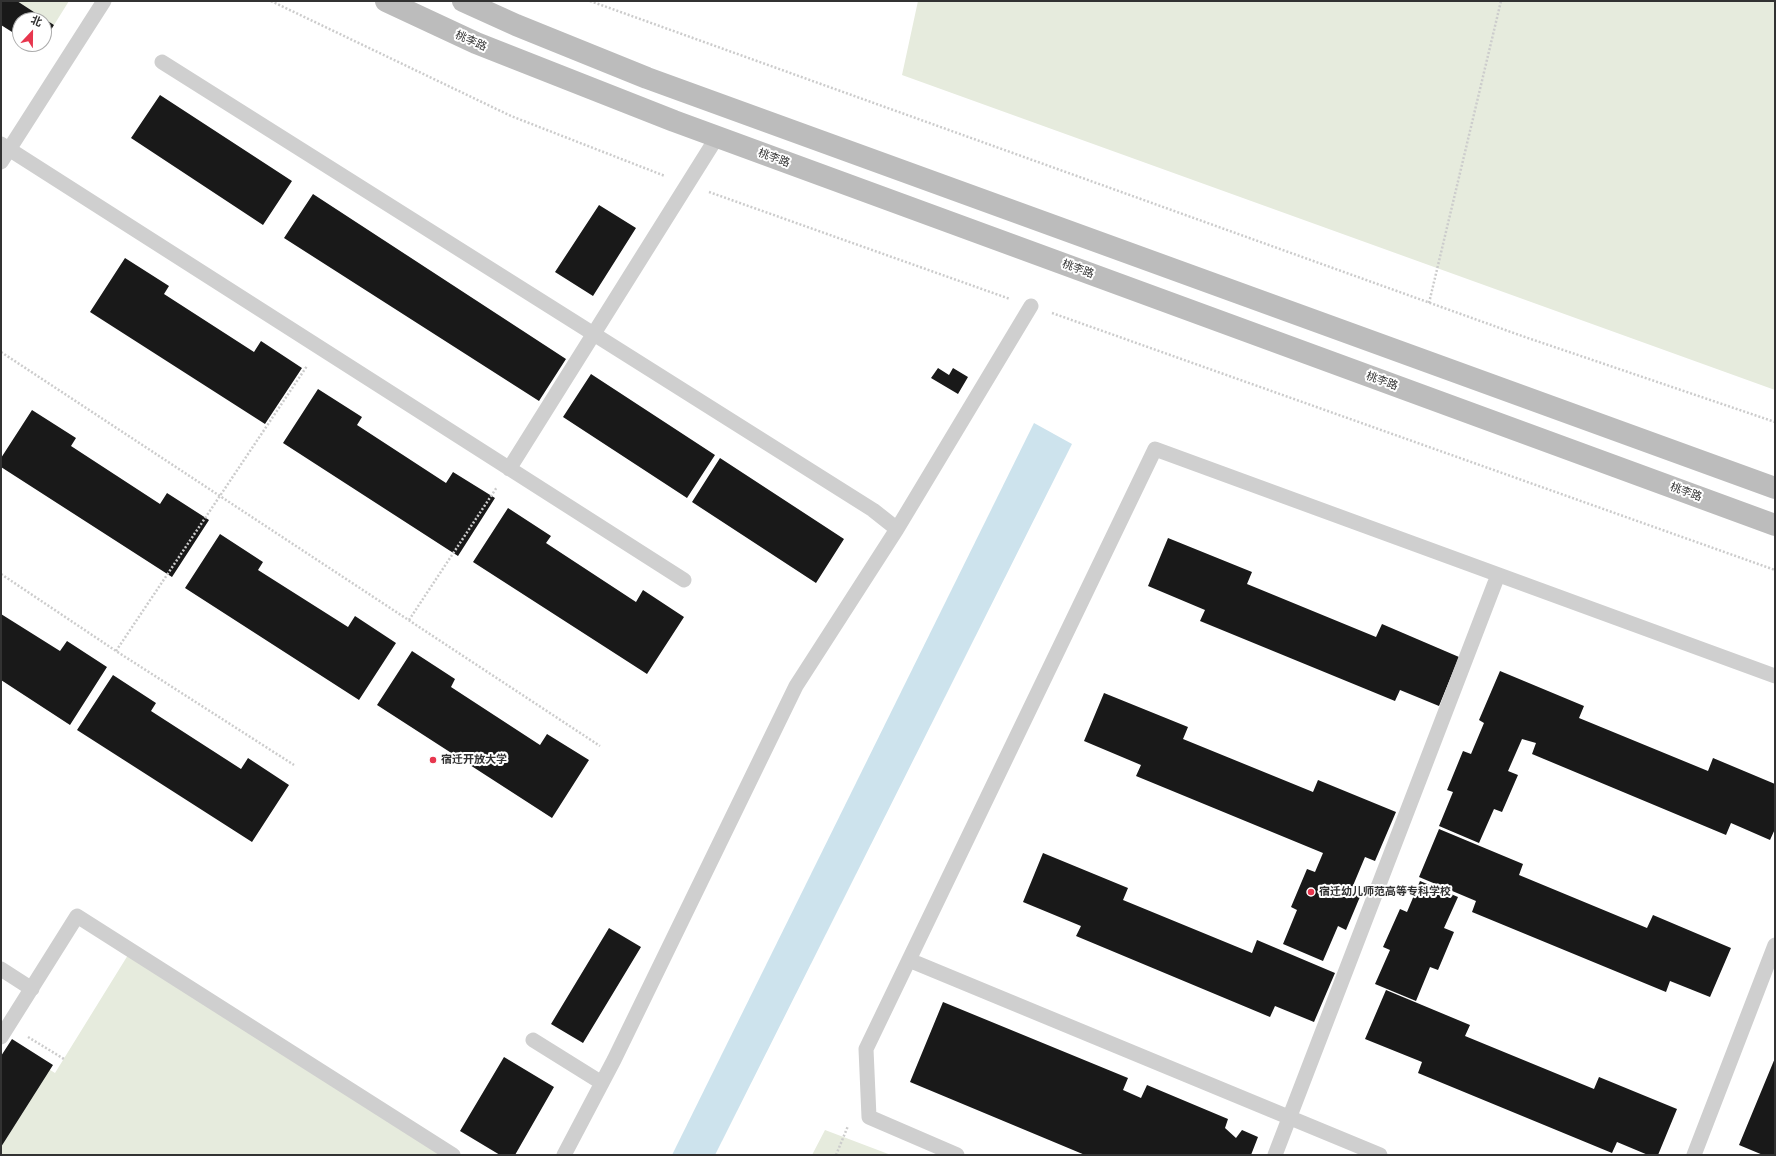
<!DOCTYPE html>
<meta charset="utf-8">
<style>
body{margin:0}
#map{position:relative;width:1776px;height:1156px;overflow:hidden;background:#fff;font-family:"Work Sans","Noto Sans SC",sans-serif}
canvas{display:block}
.frame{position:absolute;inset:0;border:2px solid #323232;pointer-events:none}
.north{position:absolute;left:12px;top:12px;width:40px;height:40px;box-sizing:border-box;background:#fff;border:1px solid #adadad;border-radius:50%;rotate:22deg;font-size:11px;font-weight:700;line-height:16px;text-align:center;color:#323232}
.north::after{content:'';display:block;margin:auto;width:14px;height:18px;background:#e7364e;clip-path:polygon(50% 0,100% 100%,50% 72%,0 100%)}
</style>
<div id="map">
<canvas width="1776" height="1156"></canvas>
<div class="frame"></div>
<div class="north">北</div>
</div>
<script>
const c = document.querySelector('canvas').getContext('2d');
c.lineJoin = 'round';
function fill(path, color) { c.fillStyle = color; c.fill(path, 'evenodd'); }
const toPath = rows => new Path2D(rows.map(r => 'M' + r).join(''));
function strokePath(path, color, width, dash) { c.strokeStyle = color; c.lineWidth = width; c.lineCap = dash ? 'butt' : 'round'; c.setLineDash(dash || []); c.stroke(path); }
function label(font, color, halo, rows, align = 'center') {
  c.font = font + ' "Work Sans","Noto Sans SC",sans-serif'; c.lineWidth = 4; c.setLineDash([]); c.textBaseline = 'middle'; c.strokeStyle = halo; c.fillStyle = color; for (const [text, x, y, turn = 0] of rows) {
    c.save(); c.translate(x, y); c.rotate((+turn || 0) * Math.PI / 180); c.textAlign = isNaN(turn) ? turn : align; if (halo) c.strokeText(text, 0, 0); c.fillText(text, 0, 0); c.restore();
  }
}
const green = toPath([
 [17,1,69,1,54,25],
 [918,1,1775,1,1775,390,902,75],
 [128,955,451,1155,1,1155,1,1068,14,1048,55,1073],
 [825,1130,891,1155,812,1155]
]);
const water = toPath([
 [1034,423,1072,444,715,1155,672,1155]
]);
const building = toPath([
 [1,1,17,1,54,25,44,41,44,20,20,20,20,37,1,25],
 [31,44,42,44,39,49],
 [160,95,292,181,263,225,131,138],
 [313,194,566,359,539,401,284,238],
 [599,205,636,228,593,296,555,272],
 [125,258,169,286,164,294,254,352,261,341,302,368,265,424,90,312],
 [938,368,949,375,953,368,968,377,958,394,931,378],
 [591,374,715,455,687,498,563,417],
 [318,389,362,417,357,425,446,483,453,472,495,498,458,556,283,443],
 [32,410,76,438,71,446,160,504,167,493,209,520,172,577,1,467,1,458],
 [720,458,844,539,816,583,692,502],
 [508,508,551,536,546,543,636,602,643,590,684,617,647,674,473,562],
 [220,534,263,562,258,570,348,627,355,616,396,643,359,700,185,588],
 [1168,538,1252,572,1247,584,1376,637,1382,624,1459,657,1439,706,1400,690,1395,701,1200,621,1205,610,1148,586],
 [1,614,60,651,67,641,107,667,70,725,1,680],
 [412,651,455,679,451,687,540,745,547,734,589,760,552,818,377,705],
 [1500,671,1584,706,1579,718,1708,771,1713,758,1775,784,1775,829,1770,840,1731,823,1726,835,1532,754,1536,743,1522,739,1508,771,1518,775,1502,812,1494,809,1479,843,1439,826,1453,792,1447,790,1463,751,1471,754,1484,723,1479,720],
 [113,675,156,703,151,711,241,769,248,758,289,785,252,842,77,730],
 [1104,693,1188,727,1183,739,1313,792,1318,780,1396,812,1375,861,1365,857,1352,888,1362,892,1346,930,1338,926,1323,961,1283,944,1297,910,1291,907,1307,869,1315,872,1323,853,1136,776,1141,765,1084,741],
 [1439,829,1523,864,1519,875,1647,928,1653,915,1731,948,1710,997,1670,981,1666,992,1472,912,1476,901,1419,877],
 [1043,853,1128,888,1123,900,1252,953,1257,940,1335,973,1314,1022,1275,1006,1270,1017,1076,936,1081,926,1023,902],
 [1420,881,1458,897,1444,928,1454,932,1438,970,1430,967,1416,1001,1375,984,1390,950,1383,947,1400,909,1407,912],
 [609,928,641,947,583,1043,551,1024],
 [1386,990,1470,1025,1465,1036,1594,1089,1599,1077,1677,1109,1658,1155,1648,1155,1617,1142,1612,1153,1418,1073,1422,1062,1365,1039],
 [943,1002,1128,1078,1123,1090,1141,1098,1147,1085,1228,1119,1225,1128,1236,1138,1242,1130,1258,1137,1251,1155,1085,1155,910,1082],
 [12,1039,53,1065,1,1147,1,1056],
 [504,1057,554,1087,515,1155,500,1155,460,1131],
 [1775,1058,1775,1155,1763,1155,1739,1145]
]);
const path = toPath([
 [271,1,511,116,665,176],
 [590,1,1522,336,1775,422],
 [709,192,1010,299],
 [1429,303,1501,1],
 [1052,313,1775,570],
 [1,352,600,746],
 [1,574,116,651,294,765],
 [409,620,497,487],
 [116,651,307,366],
 [28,1037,64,1059],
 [836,1155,848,1126]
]);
const lane = toPath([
 [162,62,873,510,897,529,796,686,614,1060,564,1155],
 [1,144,684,580],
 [1,162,104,1],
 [509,469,717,137],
 [897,529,1031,306],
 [909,960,1380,1155],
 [1,969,32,989],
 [1,1037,77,916,453,1155],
 [533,1040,602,1083],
 [957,1155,869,1117,866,1049,1155,449,1775,676],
 [1275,1155,1498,575],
 [1694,1155,1775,945]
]);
const secondary = toPath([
 [386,1,476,43,674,121,1775,525],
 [463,1,516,25,647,78,1775,488]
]);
const markers = [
 [433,760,4,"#e7364e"],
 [1311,892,4,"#e7364e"]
];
const streetNames = [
 ["桃李路",471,41,24],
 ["桃李路",774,158,20],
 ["桃李路",1078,269,20],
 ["桃李路",1382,381,20],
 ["桃李路",1686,492,20]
];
const poiNames = [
 ["宿迁开放大学",441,760],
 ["宿迁幼儿师范高等专科学校",1319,892]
];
fill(green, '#e6ebdd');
fill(water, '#cde3ed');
fill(building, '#191919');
strokePath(path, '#ccc', 2.5, [2, 2]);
strokePath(lane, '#cfcfcf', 15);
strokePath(secondary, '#bcbcbc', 22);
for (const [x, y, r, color] of markers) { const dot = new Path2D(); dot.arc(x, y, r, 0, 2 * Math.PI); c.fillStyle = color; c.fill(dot); strokePath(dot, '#fff', 1.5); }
label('11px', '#323232', '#fff', streetNames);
label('bold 11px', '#323232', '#fff', poiNames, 'left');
</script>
